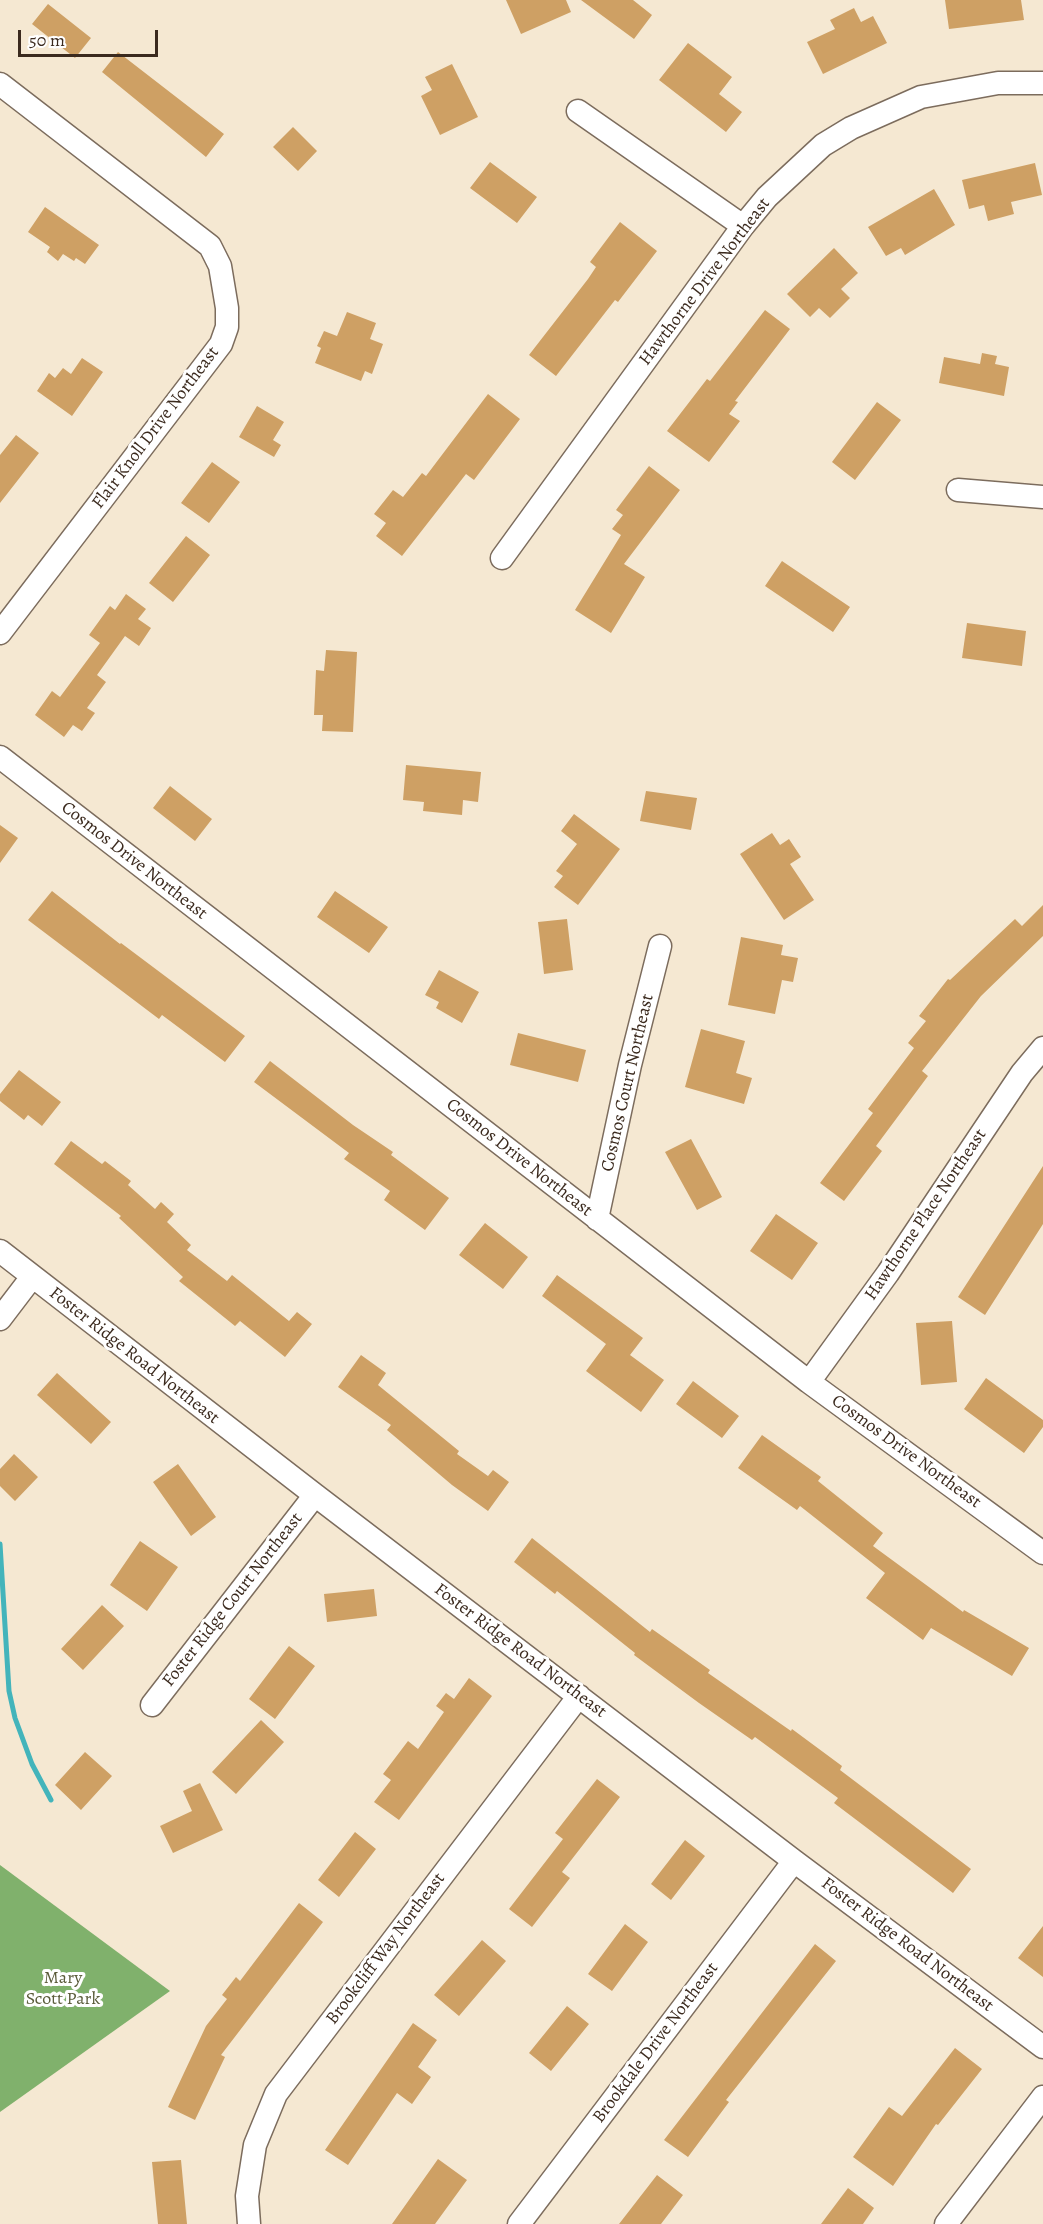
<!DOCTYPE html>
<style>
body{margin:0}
#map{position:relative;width:1043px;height:2224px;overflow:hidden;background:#f5e8d2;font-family:Alegreya,serif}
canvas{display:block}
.scale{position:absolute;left:18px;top:30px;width:140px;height:27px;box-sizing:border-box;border:3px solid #3b2a1e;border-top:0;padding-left:8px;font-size:18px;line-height:21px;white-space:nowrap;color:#3b2a1e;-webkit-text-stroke:4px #fff;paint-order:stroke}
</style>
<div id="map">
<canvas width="1043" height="2224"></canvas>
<div class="scale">50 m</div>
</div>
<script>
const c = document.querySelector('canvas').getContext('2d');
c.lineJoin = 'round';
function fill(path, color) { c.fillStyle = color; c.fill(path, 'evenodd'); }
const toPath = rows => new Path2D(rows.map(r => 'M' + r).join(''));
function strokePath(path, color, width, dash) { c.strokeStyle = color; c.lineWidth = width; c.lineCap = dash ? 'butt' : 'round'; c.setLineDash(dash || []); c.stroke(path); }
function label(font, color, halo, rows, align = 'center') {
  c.font = font + ' Alegreya,serif'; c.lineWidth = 6; c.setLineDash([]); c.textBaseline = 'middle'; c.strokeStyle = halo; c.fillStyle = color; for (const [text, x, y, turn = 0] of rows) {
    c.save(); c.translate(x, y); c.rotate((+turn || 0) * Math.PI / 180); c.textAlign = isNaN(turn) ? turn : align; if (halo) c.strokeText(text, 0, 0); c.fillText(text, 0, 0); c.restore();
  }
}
const forest = toPath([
 [0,1865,170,1991,0,2112]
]);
const stream = toPath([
 [0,1544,9,1691,15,1718,32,1764,51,1800]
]);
const building = toPath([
 [506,0,566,0,571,12,521,34],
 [581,0,633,0,652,15,634,39],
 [945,0,1021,0,1024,20,949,29],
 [48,4,91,38,75,58,32,24],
 [854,8,861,22,873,16,887,43,823,74,807,42,835,29,830,20],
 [688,43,732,77,719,94,742,112,726,132,659,80],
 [118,52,224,134,206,157,102,72],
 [452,64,478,117,440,135,421,96,432,90,425,77],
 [293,127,317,151,298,171,273,147],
 [490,162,537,197,517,223,470,188],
 [1035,163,1042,195,1011,202,1014,214,988,221,984,205,969,209,962,180],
 [934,189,955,225,905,255,901,248,886,256,868,227],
 [45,207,99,245,85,264,76,258,74,261,63,254,58,261,47,252,50,247,28,232],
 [620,222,657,251,618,302,615,300,556,376,529,355,588,279,596,267,590,262],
 [834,248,858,273,841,289,850,298,830,318,819,308,810,317,787,294],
 [765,310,790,329,735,401,738,402,729,414,740,421,709,462,667,431,707,379,710,381],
 [347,312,376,323,370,339,383,344,372,374,365,371,361,381,315,363,321,348,317,346,324,331,337,336],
 [982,353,997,356,995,364,1009,367,1004,396,939,383,944,357,980,364],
 [82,358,103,372,72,416,37,391,49,373,55,378,63,368,71,374],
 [488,394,520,419,474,480,466,474,402,556,376,536,386,523,374,514,393,490,403,497,422,473,426,476],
 [877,402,901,420,855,480,832,462],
 [257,406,284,422,273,440,281,445,274,457,239,437],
 [16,435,39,453,0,503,0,455],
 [212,462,240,482,209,523,181,503],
 [649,466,680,490,624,564,645,577,611,633,575,610,621,535,612,529,623,515,616,510],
 [186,536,210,555,173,602,149,583],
 [782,561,850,607,833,632,765,586],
 [126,594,146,609,138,619,151,628,139,646,125,636,97,675,106,682,87,708,95,713,82,731,73,725,64,737,35,715,52,691,60,697,100,643,89,635,110,606,115,610],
 [967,623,1026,631,1022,666,962,658],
 [326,650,357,652,353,732,322,731,323,715,314,715,316,670,324,671],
 [406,765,481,772,478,802,463,800,462,815,423,811,424,802,403,800],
 [170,786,212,819,195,841,153,808],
 [646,791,697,798,691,830,640,821],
 [574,814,620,849,578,905,554,887,563,876,556,871,577,844,561,831],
 [0,825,18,838,0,863],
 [772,833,780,845,789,839,801,857,790,864,814,900,784,920,740,854],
 [52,891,120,944,121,943,245,1036,225,1062,162,1015,159,1019,28,920],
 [335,891,388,927,369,953,317,917],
 [1043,905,1043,936,981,996,922,1071,928,1076,876,1146,882,1151,844,1201,820,1183,873,1113,868,1109,914,1048,908,1043,926,1021,919,1016,948,979,950,980,1015,919,1022,926],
 [567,919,573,970,544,974,538,922],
 [741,937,783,945,781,955,798,958,793,982,782,980,775,1014,728,1005],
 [439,970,479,992,462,1023,436,1008,439,1002,425,995],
 [701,1029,745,1041,736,1073,752,1078,744,1104,685,1087],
 [518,1033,586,1050,578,1082,510,1065],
 [270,1061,353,1125,393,1152,391,1155,449,1198,425,1230,384,1200,390,1191,344,1159,349,1153,254,1082],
 [19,1070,61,1102,42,1126,28,1115,24,1120,0,1101,0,1094],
 [691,1139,722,1197,697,1210,665,1152],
 [71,1141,102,1164,105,1161,131,1181,128,1185,155,1209,161,1202,174,1214,167,1222,191,1245,187,1250,227,1281,232,1275,289,1321,297,1312,312,1324,285,1357,240,1321,235,1326,179,1281,183,1277,119,1218,121,1216,54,1164],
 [1043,1166,1043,1224,985,1315,958,1297],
 [776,1214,818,1243,792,1280,750,1251],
 [485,1223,528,1257,503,1289,459,1255],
 [557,1275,643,1338,630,1355,664,1380,641,1412,586,1371,606,1344,542,1296],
 [952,1321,957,1382,921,1385,916,1323],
 [361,1355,386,1373,378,1385,459,1451,457,1454,488,1476,493,1470,509,1482,488,1511,452,1485,387,1430,391,1425,338,1387],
 [57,1373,111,1422,91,1444,37,1395],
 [986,1378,1043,1420,1043,1427,1024,1453,964,1409],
 [693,1381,739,1416,722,1438,676,1404],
 [762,1435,821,1477,818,1481,883,1533,873,1546,963,1612,964,1610,1029,1648,1012,1676,931,1628,923,1640,866,1598,885,1573,800,1506,797,1510,738,1468],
 [14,1454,38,1477,15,1501,0,1486,0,1469],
 [178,1464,216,1517,191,1536,153,1482],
 [532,1538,650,1632,652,1629,710,1670,708,1673,791,1731,792,1729,842,1766,840,1770,971,1869,953,1893,834,1803,838,1798,755,1737,752,1740,699,1703,634,1655,635,1653,557,1591,555,1594,514,1562],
 [140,1541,178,1567,147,1611,110,1585],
 [374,1589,377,1616,327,1622,324,1594],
 [102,1605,124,1626,83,1670,61,1649],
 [289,1646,315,1666,275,1719,249,1699],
 [469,1678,492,1696,399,1820,374,1802,391,1780,383,1774,408,1741,418,1749,444,1712,436,1706,446,1693,454,1699],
 [261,1720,284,1742,236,1794,212,1772],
 [85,1752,112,1776,81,1810,55,1785],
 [597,1779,620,1797,562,1872,570,1878,532,1927,509,1909,563,1839,555,1833],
 [200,1783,223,1830,173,1853,160,1826,192,1811,183,1791],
 [355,1832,376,1849,339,1897,318,1880],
 [685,1840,705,1856,671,1900,651,1884],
 [299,1903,323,1922,221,2055,225,2057,195,2120,168,2107,206,2026,227,1999,222,1995,236,1977,240,1981],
 [625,1924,648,1942,612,1991,588,1974],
 [1043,1926,1043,1977,1018,1958],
 [482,1940,506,1961,459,2016,434,1995],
 [815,1944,836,1961,726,2100,729,2102,688,2157,664,2140],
 [567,2006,589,2024,551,2071,529,2053],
 [413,2023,437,2040,418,2067,431,2077,412,2104,397,2093,348,2165,325,2150],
 [955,2048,982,2069,938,2125,936,2124,893,2186,853,2157,889,2107,902,2116],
 [438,2159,467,2180,435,2224,392,2224],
 [181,2160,187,2224,158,2224,152,2162],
 [657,2175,683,2195,661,2224,619,2224],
 [848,2188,874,2208,863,2224,821,2224]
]);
const street = toPath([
 [0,84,210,246,220,266,227,308,227,327,221,344,0,633],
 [578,111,743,226],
 [958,490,1043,497],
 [502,558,743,226,767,197,823,145,851,128,921,97,998,83,1043,83],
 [0,757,809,1382,1043,1553],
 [597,1219,630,1065,660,946],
 [0,1251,315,1495,794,1861,1043,2047],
 [0,1319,32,1277],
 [809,1382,888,1273,1022,1073,1043,1048],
 [152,1705,315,1495],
 [249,2224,247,2196,255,2145,276,2094,579,1696],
 [519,2224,794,1861],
 [946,2224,1043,2097]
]);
const streetNames = [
 ["Hawthorne Drive Northeast",705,282,-53],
 ["Flair Knoll Drive Northeast",156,428,-53],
 ["Cosmos Drive Northeast",134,861,38],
 ["Cosmos Court Northeast",628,1083,-77],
 ["Cosmos Drive Northeast",519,1158,38],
 ["Hawthorne Place Northeast",926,1215,-56],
 ["Foster Ridge Road Northeast",134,1356,38],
 ["Cosmos Drive Northeast",906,1452,36],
 ["Foster Ridge Court Northeast",233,1600,-52],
 ["Foster Ridge Road Northeast",520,1651,37],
 ["Foster Ridge Road Northeast",907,1945,37],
 ["Brookcliff Way Northeast",386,1949,-53],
 ["Brookdale Drive Northeast",656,2043,-53]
];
const parkNames = [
 ["Mary",63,1979],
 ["Scott Park",63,2000]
];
fill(forest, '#80b16c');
strokePath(stream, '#43b4bb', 5);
fill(building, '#cea064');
strokePath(street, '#7c6c5d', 25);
strokePath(street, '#fff', 22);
label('18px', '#3b2a1e', '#fff', streetNames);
label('18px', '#5a5b3a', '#fff', parkNames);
</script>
